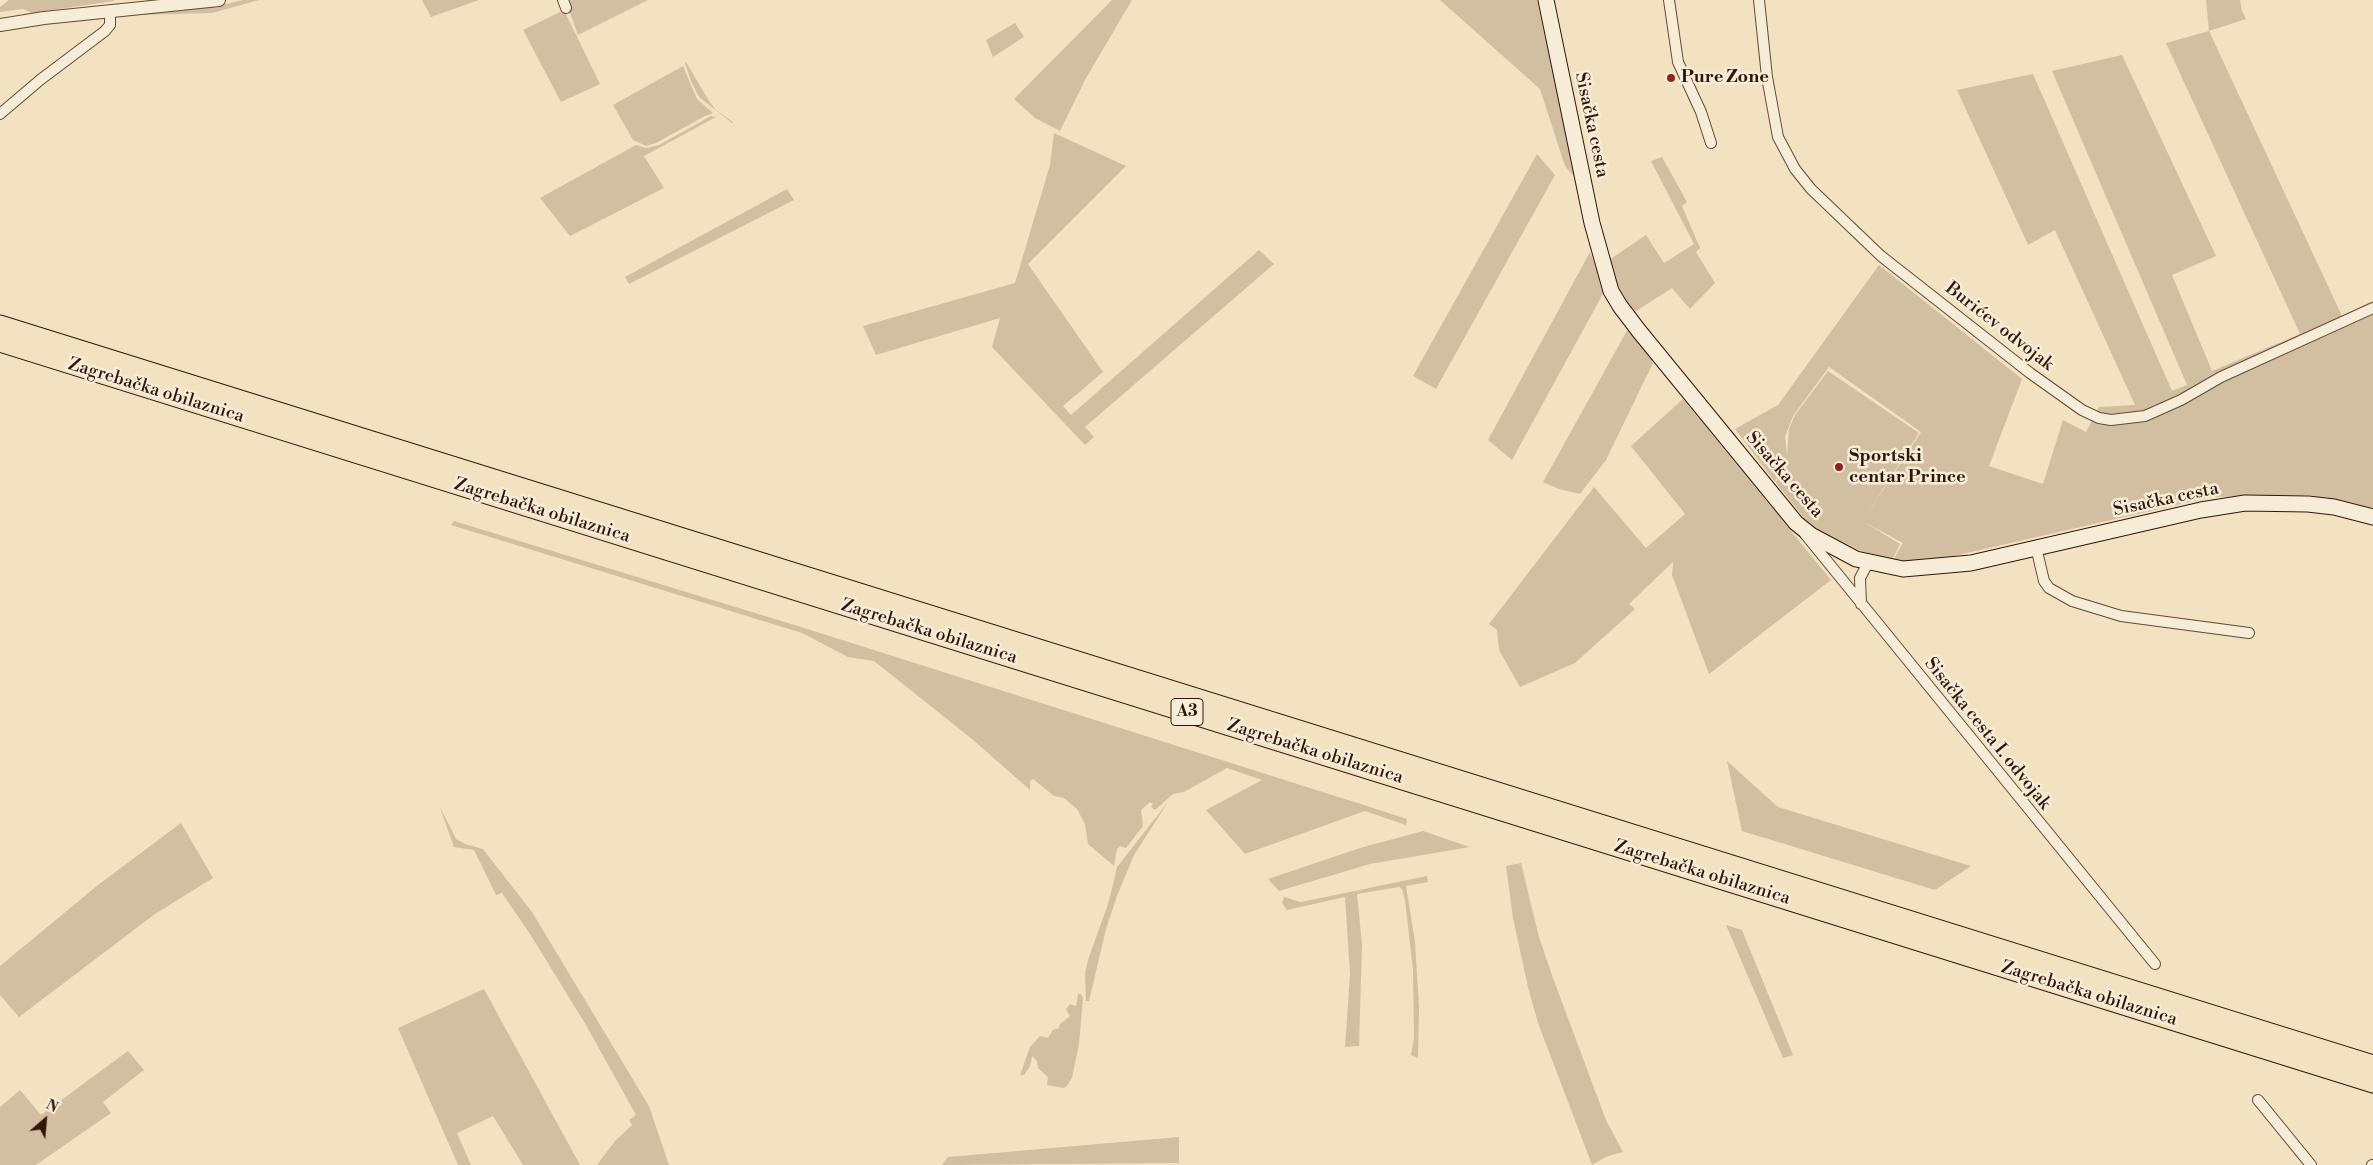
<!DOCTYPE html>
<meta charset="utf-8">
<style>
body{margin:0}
#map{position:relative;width:2373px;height:1165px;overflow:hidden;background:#f3e2c1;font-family:"Libre Bodoni",serif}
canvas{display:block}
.north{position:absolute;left:20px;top:1095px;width:50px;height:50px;-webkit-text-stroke:4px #f7ecd7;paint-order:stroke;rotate:27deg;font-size:14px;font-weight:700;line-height:20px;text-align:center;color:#301608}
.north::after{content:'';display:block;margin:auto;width:18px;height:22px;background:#301608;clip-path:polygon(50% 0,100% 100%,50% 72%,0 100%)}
</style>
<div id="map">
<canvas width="2373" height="1165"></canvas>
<div class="north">N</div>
</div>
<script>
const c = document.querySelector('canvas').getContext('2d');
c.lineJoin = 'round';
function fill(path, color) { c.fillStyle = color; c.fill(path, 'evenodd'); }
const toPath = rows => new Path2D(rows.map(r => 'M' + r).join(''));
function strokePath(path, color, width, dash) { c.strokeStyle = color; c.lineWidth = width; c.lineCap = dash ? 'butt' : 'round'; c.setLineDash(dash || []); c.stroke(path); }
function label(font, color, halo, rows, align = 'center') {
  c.font = font + ' "Libre Bodoni",serif'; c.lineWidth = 5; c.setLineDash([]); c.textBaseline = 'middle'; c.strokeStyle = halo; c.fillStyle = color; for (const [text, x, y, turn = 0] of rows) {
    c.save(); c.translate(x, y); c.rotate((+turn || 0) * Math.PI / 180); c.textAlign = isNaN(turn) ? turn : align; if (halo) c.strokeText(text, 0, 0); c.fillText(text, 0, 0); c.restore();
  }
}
const green = toPath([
 [9,0,114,0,114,1,32,13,23,9,0,12,0,7],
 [243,0,259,0,212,13,141,15,144,12,222,5],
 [422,0,479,0,431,17],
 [565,0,648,0,578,35],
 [1112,0,1132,0,1085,80,1060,131,1035,118,1014,99],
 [1440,0,1537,0,1576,179,1565,166,1540,89],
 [2206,0,2240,0,2242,11,2246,19,2209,31,2342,316,2373,301,2373,509,2309,495,2212,497,1945,558,1914,562,1893,560,1903,543,1864,522,1900,544,1892,560,1861,551,1820,531,1804,518,1776,483,1783,465,1775,482,1735,429,1778,405,1879,265,2022,379,1989,466,2043,484,2063,420,2086,432,2099,407,2135,405,2055,230,2028,245,1957,90,2033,74,2172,391,2187,385,2052,71,2122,55,2216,256,2172,275,2212,371,2300,334,2166,43,2209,31],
 [1829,367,1921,432,1862,522,1919,433,1828,371,1795,415,1789,429,1787,455,1785,437,1793,416],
 [564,10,600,84,561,102,523,30],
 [1015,23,1024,37,993,57,986,40],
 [686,62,709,101,716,110,733,122,732,123,699,97,691,81,685,63],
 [683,66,697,99,713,113,705,116,656,143,646,146,633,140,613,105],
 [711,116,716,117,644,156,664,188,570,236,540,198,636,145,646,148,659,145],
 [1054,133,1126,166,1028,264,1103,372,1063,406,1071,415,1259,250,1274,264,1085,427,1094,437,1085,445,992,347,1000,318,876,355,863,326,1015,283,1050,165],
 [1537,154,1555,175,1436,389,1413,376],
 [1662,157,1687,202,1682,206,1700,248,1696,252,1715,283,1690,309,1672,288,1633,313,1622,296,1609,260,1646,235,1664,263,1694,244,1651,161],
 [787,189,794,200,629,284,625,277],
 [1590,252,1605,290,1512,460,1488,440],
 [1629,327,1652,355,1653,363,1606,460,1580,494,1559,489,1543,482],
 [1683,399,1831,580,1709,674,1672,575,1673,562,1629,604,1635,609,1575,663,1520,687,1499,650,1497,630,1489,624,1594,487,1646,548,1685,514,1631,446],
 [454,521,801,627,1367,806,1407,819,1406,825,1365,811,1245,854,1206,810,1262,780,1227,768,1184,792,1173,794,1155,810,1151,807,1153,804,1150,802,1141,810,1143,826,1126,848,1120,846,1117,849,1114,866,1088,844,1085,824,1077,809,1064,798,1054,796,1033,779,1030,781,1030,790,972,739,874,661,848,657,802,633,451,525],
 [1727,761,1778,807,1971,866,1935,890,1742,831],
 [1168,802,1134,855,1117,896,1106,929,1089,1001,1086,1001,1085,973,1088,960,1109,901,1117,867],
 [439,805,456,839,465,844,483,849,532,912,649,1106,669,1165,597,1165,615,1141,632,1125,629,1120,636,1115,586,1025,530,934,502,893,496,895,474,850,454,847],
 [181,823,213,878,155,914,19,1017,0,995,0,966,98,885],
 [1423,831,1470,847,1370,864,1279,891,1268,879,1360,848],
 [1521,863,1539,937,1553,978,1606,1120,1623,1152,1608,1156,1592,1165,1538,1023,1528,987,1513,918,1506,866],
 [1427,876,1428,882,1406,886,1415,942,1419,1007,1418,1058,1411,1055,1414,1037,1413,970,1405,900,1402,889,1399,887,1357,894,1362,944,1359,1046,1345,1047,1350,974,1345,897,1287,910,1282,903,1284,897,1301,902],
 [1726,925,1742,930,1793,1055,1783,1058],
 [484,989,580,1165,523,1165,493,1116,457,1133,471,1165,458,1165,398,1028],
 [1078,994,1081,994,1083,998,1079,1044,1072,1078,1067,1086,1064,1088,1047,1085,1048,1077,1038,1068,1037,1061,1032,1056,1030,1066,1024,1075,1020,1075,1030,1047,1040,1036,1048,1038,1053,1030,1059,1028,1060,1024,1070,1016,1066,1009,1070,1004,1076,1006],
 [128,1051,144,1070,103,1102,111,1113,36,1165,0,1165,0,1107,20,1090,41,1115],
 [1179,1137,1179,1163,942,1165,948,1157]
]);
const minor = toPath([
 [563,0,566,8],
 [1669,0,1678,62,1701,112,1711,143],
 [1759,0,1767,77,1778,137,1795,169,1811,189,1881,256,2030,373,2082,410,2099,418,2111,420,2145,416,2181,400,2221,377,2373,308],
 [0,114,40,80,105,31,110,25,110,13],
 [1805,534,2155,964],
 [2036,547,2044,581,2049,588,2072,601,2121,616,2249,633],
 [1861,604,1860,578,1868,563],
 [2258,1100,2311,1165],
 [2372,1165,2373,1165]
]);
const tertiary = toPath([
 [0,25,44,18,219,0]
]);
const secondary = toPath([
 [1546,0,1592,223,1611,291,1620,306,1639,331,1796,523,1811,535,1856,559,1903,569,1971,563,2201,510,2245,503,2308,504,2334,507,2373,517]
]);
const motorway = toPath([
 [0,325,2373,1065],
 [0,342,2373,1083]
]);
const markers = [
 [1671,78,5,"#8f2418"],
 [1839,467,5,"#8f2418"]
];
const shields = [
 [1187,712,32]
];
const shieldNames = [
 ["A3",1187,712]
];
const poiNames = [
 ["Pure Zone",1681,78],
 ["Sportski",1849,457],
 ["centar Prince",1849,478]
];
const streetNames = [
 ["Sisačka cesta",1591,125,78],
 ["Burićev odvojak",1999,327,38],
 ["Zagrebačka obilaznica",156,391,17],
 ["Sisačka cesta",1784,475,49],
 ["Sisačka cesta",2166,500,-12],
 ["Zagrebačka obilaznica",542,511,17],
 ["Zagrebačka obilaznica",929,632,17],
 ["Sisačka cesta I. odvojak",1987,734,51],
 ["Zagrebačka obilaznica",1315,752,17],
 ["Zagrebačka obilaznica",1702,873,17],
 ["Zagrebačka obilaznica",2089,994,17]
];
fill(green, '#d2bfa2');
strokePath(minor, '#614936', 12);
strokePath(tertiary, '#614936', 14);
strokePath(secondary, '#301608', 17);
strokePath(motorway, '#301608', 21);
strokePath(minor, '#f7ecd7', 10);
strokePath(tertiary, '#f7ecd7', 12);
strokePath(secondary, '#f7ecd7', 15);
strokePath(motorway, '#f3e2c1', 19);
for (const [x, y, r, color] of markers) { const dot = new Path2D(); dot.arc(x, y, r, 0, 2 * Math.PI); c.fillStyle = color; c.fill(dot); strokePath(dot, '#f7ecd7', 2); }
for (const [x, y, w] of shields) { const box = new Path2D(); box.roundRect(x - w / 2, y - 13.5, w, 27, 4); c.fillStyle = '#f7ecd7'; c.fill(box); strokePath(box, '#301608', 1); }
label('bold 16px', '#301608', null, shieldNames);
label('bold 18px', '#301608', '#f7ecd7', poiNames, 'left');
label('18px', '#301608', '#f7ecd7', streetNames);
</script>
